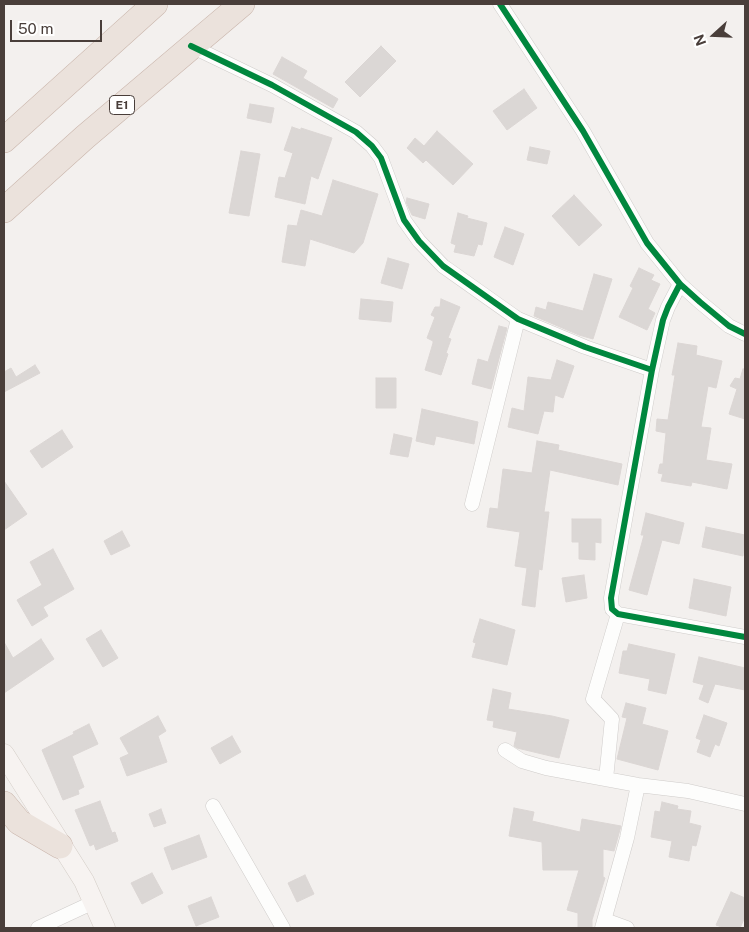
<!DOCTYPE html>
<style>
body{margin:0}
#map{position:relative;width:749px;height:932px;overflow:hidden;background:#f3f0ee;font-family:"Public Sans",sans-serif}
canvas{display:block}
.frame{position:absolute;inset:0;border:5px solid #493e3a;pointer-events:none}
.north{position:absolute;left:689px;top:10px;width:50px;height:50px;-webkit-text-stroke:4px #fff;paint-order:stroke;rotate:250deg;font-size:14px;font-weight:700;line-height:20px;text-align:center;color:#493e3a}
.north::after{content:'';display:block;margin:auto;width:18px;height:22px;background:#493e3a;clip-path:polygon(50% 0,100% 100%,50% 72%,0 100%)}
.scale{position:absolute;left:10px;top:20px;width:92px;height:22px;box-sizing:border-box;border:2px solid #493e3a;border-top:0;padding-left:6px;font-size:15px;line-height:18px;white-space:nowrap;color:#493e3a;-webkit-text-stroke:4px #fff;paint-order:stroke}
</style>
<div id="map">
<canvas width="749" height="932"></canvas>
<div class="frame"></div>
<div class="north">N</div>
<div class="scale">50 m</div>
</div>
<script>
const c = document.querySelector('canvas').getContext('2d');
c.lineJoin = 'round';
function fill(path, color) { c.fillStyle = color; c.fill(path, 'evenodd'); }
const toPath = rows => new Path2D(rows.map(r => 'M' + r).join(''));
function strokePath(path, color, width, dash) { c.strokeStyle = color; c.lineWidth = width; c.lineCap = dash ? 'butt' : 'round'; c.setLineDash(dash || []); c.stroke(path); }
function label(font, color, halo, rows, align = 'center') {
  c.font = font + ' "Public Sans",sans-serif'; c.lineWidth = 4; c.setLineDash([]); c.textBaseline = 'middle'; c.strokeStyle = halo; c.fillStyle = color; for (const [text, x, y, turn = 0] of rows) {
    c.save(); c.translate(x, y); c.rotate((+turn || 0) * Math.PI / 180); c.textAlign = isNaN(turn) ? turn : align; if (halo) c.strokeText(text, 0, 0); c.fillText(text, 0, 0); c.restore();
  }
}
const building = toPath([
 [381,46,396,61,360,97,345,82,381,46],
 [282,57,307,71,303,78,338,99,333,108,273,74,282,57],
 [524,89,537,108,507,130,493,111,524,89],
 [250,104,274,108,271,123,247,118,250,104],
 [292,127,301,130,301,128,332,138,318,179,311,176,305,204,275,197,279,177,285,178,293,153,284,150,292,127],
 [437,131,473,164,453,185,426,160,423,163,407,148,415,138,424,146,437,131],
 [530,147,550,151,547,164,527,160,530,147],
 [241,151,260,154,249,216,229,213,241,151],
 [333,180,378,194,363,243,354,253,310,239,305,266,282,262,288,225,297,226,301,210,322,216,333,180],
 [574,195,602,225,579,246,552,216,574,195],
 [407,198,429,204,425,219,412,215,406,202,407,198],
 [458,213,468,216,467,218,487,223,482,245,478,244,474,256,454,252,456,245,451,243,458,213],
 [505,227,524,234,513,265,494,257,505,227],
 [388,258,409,264,402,289,381,283,388,258],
 [639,268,654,275,651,280,660,284,648,309,655,313,647,330,619,317,633,288,630,286,639,268],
 [594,274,612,279,593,339,579,335,534,316,536,307,546,310,548,302,583,311,594,274],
 [361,299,393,302,391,322,359,319,361,299],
 [441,299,460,307,448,338,451,339,446,353,448,354,441,375,425,370,433,343,433,341,427,338,435,317,431,315,435,307,440,307,441,299],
 [499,326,507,328,491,389,472,384,478,359,488,362,499,326],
 [678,343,697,346,696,355,722,361,716,388,708,386,701,427,711,428,706,460,732,464,727,489,692,482,691,486,661,481,663,474,658,473,660,464,663,464,666,433,656,431,657,419,668,420,675,375,672,375,678,343],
 [557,360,574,366,563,398,555,395,553,412,544,411,538,434,508,427,512,408,524,411,528,377,551,380,557,360],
 [35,365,40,373,4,392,4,372,11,368,16,377,35,365],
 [743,369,745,369,745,419,729,414,737,389,730,386,735,378,740,379,743,369],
 [376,378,396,378,396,408,376,408,376,378],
 [422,409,478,422,474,444,436,436,434,445,416,441,422,409],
 [62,430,73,447,42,468,30,451,62,430],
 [394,434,412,438,408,457,390,454,394,434],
 [537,441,559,445,558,450,622,464,618,485,550,470,544,512,549,512,542,570,539,569,535,607,522,605,527,568,515,566,520,532,487,527,490,508,498,509,503,469,532,473,537,441],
 [4,481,27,514,4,530,4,481],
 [646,513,684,523,679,544,662,540,647,595,629,590,644,535,641,535,646,513],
 [572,519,601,519,601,543,595,542,595,560,579,559,579,542,572,542,572,519],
 [706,527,745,535,743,556,702,547,706,527],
 [122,531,130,546,111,555,104,541,122,531],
 [53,549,74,589,43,607,48,616,32,626,17,600,42,585,30,562,53,549],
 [584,575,587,598,566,602,562,578,584,575],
 [694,579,731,587,726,616,689,608,694,579],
 [480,619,515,630,507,665,472,657,476,643,473,642,480,619],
 [101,630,118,658,103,667,86,639,101,630],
 [41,639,54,659,4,693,4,642,13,658,41,639],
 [629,644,675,654,666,694,648,690,650,679,619,673,623,651,627,651,629,644],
 [699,657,745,668,745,690,715,684,708,703,699,699,704,685,693,682,699,657],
 [493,689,511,693,508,709,552,716,569,720,559,758,517,748,514,746,517,732,493,727,494,721,487,720,493,689],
 [626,703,646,708,642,724,668,731,658,770,617,759,627,718,622,717,626,703],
 [704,715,727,723,719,746,715,744,710,757,697,752,701,740,696,738,704,715],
 [158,716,166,731,158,736,167,762,127,776,120,758,129,754,120,738,158,716],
 [89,724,98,744,72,756,84,787,78,790,79,794,63,800,42,750,74,734,73,732,89,724],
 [232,736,241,752,220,764,211,748,232,736],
 [100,801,112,833,115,832,118,841,96,850,94,844,90,846,75,810,100,801],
 [662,802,678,806,677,809,691,811,689,823,701,826,696,846,692,845,689,861,669,857,672,841,651,837,655,811,660,812,662,802],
 [514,808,534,812,532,821,580,832,582,819,621,826,614,851,603,849,603,877,605,878,592,920,592,928,578,928,578,913,567,910,579,870,543,870,542,842,509,836,514,808],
 [161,809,166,823,154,827,149,814,161,809],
 [199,835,207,857,172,870,164,848,199,835],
 [152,873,163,893,142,904,131,883,152,873],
 [305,875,314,894,297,902,288,883,305,875],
 [731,892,745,898,745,917,740,928,724,928,716,925,731,892],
 [211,897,219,917,196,926,188,906,211,897]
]);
const street = toPath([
 [500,4,583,131,647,243,680,284,700,302,729,326,745,334],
 [191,46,272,85,356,132,372,146,381,158,404,220,419,241,443,266,518,319,585,347,652,370],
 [680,284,668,307,663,320,652,370,611,598,612,609,618,614,745,637],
 [472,504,518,319],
 [505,750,522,761,546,768,638,785,688,791,745,804],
 [606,779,612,719,593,699,618,614],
 [213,806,283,928],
 [605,920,627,928],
 [38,928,94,902],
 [602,928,627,838,638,785]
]);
const secondary = toPath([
 [4,754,84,881,105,928]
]);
const highway = toPath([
 [4,140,155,4],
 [4,210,85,137,242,4],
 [4,804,19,822,60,846]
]);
const cycleway = toPath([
 [500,4,583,131,647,243,680,284,700,302,729,326,745,334],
 [191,46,272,85,356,132,372,146,381,158,404,220,419,241,443,266,518,319,585,347,652,370],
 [680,284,668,307,663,320,652,370,611,598,612,609,618,614,745,637]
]);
const shields = [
 [122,105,25]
];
const shieldNames = [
 ["E1",122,105]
];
fill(building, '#dbd7d5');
strokePath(building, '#dbd6d4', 1);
strokePath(street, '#cfccca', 15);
strokePath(secondary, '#d3ccc6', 21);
strokePath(highway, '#c9b5ab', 26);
strokePath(street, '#fdfdfc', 14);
strokePath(secondary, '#f7f3f1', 20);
strokePath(highway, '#ebe2dc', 25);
strokePath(cycleway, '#00873e', 6);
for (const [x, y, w] of shields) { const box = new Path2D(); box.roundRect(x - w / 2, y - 9.5, w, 19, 4); c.fillStyle = '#fff'; c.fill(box); strokePath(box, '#493e3a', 1); }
label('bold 12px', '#493e3a', null, shieldNames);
</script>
